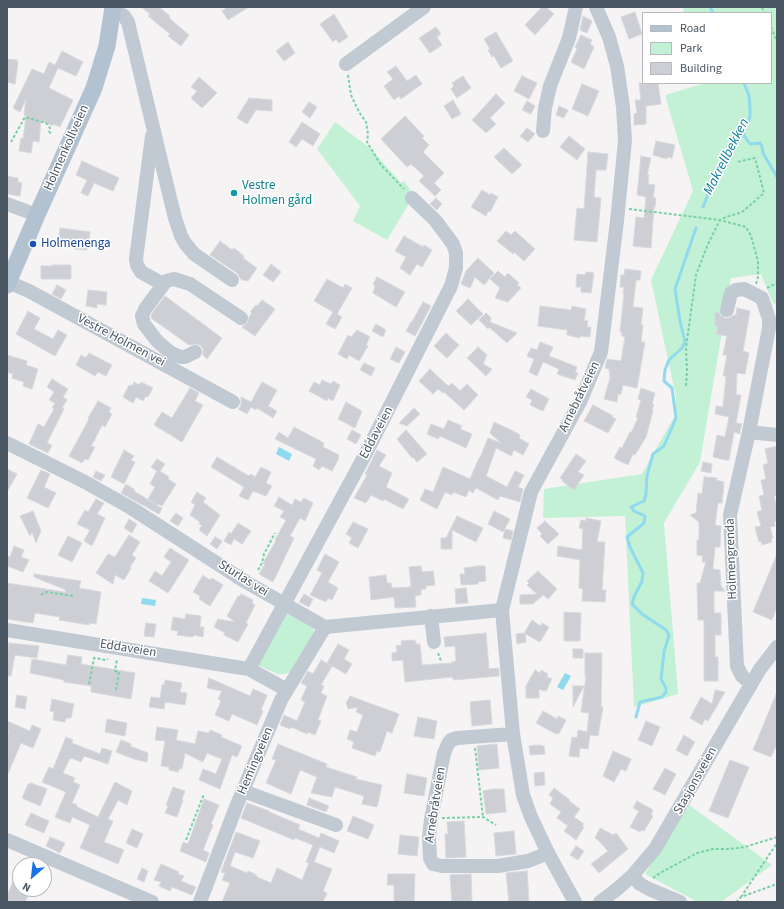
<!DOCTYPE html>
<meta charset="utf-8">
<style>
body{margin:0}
#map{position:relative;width:784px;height:909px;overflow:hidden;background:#f5f3f3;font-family:"Source Sans 3",sans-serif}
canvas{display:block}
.frame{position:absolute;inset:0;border:8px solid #4a5661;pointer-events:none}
.legend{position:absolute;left:642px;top:12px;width:130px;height:72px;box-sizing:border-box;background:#fff;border:1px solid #b7bbc0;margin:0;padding:5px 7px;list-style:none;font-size:12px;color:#4a5661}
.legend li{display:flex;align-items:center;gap:8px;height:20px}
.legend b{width:20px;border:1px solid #b7bbc0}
.north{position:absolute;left:12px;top:857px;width:40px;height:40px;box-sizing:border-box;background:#fff;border:1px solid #b7bbc0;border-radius:50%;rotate:208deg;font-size:11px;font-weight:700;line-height:16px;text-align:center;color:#4a5661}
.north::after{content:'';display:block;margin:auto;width:14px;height:18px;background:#1a73e8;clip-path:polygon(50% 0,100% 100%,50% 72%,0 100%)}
</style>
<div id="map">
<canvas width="784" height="909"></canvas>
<div class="frame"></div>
<ul class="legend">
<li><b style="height:5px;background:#b3c2d1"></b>Road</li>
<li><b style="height:11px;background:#c3f1d5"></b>Park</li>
<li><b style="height:11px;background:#cdcfd5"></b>Building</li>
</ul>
<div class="north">N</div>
</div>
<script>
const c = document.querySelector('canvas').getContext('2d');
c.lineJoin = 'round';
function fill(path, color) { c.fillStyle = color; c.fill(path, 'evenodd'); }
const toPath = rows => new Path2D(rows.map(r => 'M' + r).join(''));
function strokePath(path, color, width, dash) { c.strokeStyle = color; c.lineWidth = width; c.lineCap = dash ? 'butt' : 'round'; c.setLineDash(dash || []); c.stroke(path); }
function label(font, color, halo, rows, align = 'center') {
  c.font = font + ' "Source Sans 3",sans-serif'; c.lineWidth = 3; c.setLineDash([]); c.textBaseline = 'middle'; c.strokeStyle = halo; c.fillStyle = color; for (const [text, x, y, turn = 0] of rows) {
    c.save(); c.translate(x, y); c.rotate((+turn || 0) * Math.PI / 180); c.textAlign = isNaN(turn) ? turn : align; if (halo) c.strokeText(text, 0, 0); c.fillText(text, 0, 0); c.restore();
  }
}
const green = toPath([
 [683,7,775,7,777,13,777,304,773,303,761,274,731,278,700,462,664,523,678,694,634,707,625,516,543,518,544,489,642,474,675,415,676,397,651,280,693,191,665,95,706,83,771,83,771,13,684,13],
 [335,122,370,148,401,183,404,181,414,195,387,240,353,221,360,206,317,149],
 [284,611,313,628,314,632,293,671,285,674,278,674,257,665],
 [689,805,772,865,721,902,698,902,645,874]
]);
const water = toPath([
 [279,447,292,454,289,461,276,454],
 [142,598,156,600,155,606,141,604],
 [565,673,571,676,563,690,557,687]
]);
const stream = toPath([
 [710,7,713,13],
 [743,134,750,144,760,143,762,147,763,153,777,177],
 [703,207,707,197,710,184,722,170,726,160,743,134,750,117,750,109,749,96,744,83],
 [636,717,640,702,662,697,666,692,666,688,661,679,664,652,669,635,666,630,642,614,632,604,634,597,642,581,643,573,630,547,627,537,644,523,645,516,634,511,631,507,644,501,646,494,647,476,653,454,664,446,676,418,672,388,664,381,665,370,669,360,682,348,685,342,680,321,675,289,696,228]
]);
const building = toPath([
 [141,7,159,7,170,16,169,18,189,35,181,46,168,36,170,34,148,16,150,14,141,7],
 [228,7,249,7,228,20,222,11,228,7],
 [542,7,546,7,554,14,535,35,525,25,542,7],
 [635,12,642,34,629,39,621,17,635,12],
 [334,14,348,37,339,43,336,39,333,42,320,24,334,14],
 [583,16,592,21,587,33,580,30,583,16],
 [436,27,441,34,437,37,442,45,430,53,419,38,436,27],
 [496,32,513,61,501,68,494,56,492,57,488,50,490,49,484,39,496,32],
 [581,35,592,40,590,44,594,47,584,69,571,62,577,49,575,47,581,35],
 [288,42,295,53,284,61,276,51,288,42],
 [62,51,83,62,76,76,58,68,49,88,73,100,60,127,53,124,52,126,41,120,39,142,33,141,31,153,19,151,21,138,23,139,26,116,24,115,26,99,20,112,13,108,32,69,44,74,49,62,55,65,62,51],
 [7,59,17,60,17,62,18,62,15,84,7,82,7,59],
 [396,66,407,81,416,75,422,84,401,99,399,96,394,100,384,86,393,79,387,72,396,66],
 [463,76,471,88,457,98,451,89,454,86,452,83,463,76],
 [522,76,537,83,529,99,514,91,522,76],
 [199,77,217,93,202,108,191,98,197,91,191,87,199,77],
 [639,83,658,83,661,104,646,106,646,124,634,125,634,114,637,113,635,100,641,100,639,83],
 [582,84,599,91,588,116,572,109,582,84],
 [496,94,505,103,490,118,496,124,486,133,472,120,496,94],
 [249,98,272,100,272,111,256,110,247,124,237,118,249,98],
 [453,100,461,114,452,119,444,106,453,100],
 [527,101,535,106,531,114,522,110,527,101],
 [309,102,317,107,310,118,302,112,309,102],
 [559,106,568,110,564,118,556,115,559,106],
 [405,116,424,136,422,138,429,145,423,152,444,173,434,183,441,190,435,196,419,181,424,176,411,164,407,167,381,139,405,116],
 [302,122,320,134,313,146,302,139,296,147,289,142,302,122],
 [527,128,535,134,528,142,520,136,527,128],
 [569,136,585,149,577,160,560,147,569,136],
 [656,141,675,145,672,158,667,157,667,159,653,155,656,141],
 [504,148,522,165,512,174,494,157,504,148],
 [588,152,608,154,606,170,596,170,594,197,601,198,597,242,574,240,577,208,584,209,588,152],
 [641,156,651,158,647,175,649,175,648,184,655,185,653,198,656,198,655,207,654,207,651,248,633,246,636,217,644,218,646,197,637,195,641,156],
 [82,161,119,178,113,191,94,183,88,196,81,193,87,180,76,175,82,161],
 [7,176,18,178,18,182,22,183,20,196,7,194,7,176],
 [482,190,490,195,491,193,498,197,490,212,488,211,486,216,471,207,482,190],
 [436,198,442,204,437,210,430,204,436,198],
 [60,228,90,232,89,244,87,244,87,250,75,249,76,247,58,245,60,228],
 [506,231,511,235,515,231,535,249,524,261,514,252,513,254,497,241,506,231],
 [404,236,423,247,424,245,432,250,422,267,417,264,410,275,400,268,406,257,395,251,404,236],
 [220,241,232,250,234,248,244,256,243,258,257,268,248,281,245,280,244,281,240,278,237,273,210,255,220,241],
 [478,258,494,273,484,285,475,277,470,288,461,284,466,271,478,258],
 [271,264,281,272,273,282,263,275,271,264],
 [53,265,71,265,71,279,41,279,41,266,53,266,53,265],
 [625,269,641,271,640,280,636,280,633,307,643,308,641,325,643,325,641,342,645,342,637,388,623,385,621,394,618,394,617,402,604,399,610,378,609,369,605,368,607,359,621,361,625,337,622,336,622,332,620,332,624,294,623,294,624,287,620,287,621,275,624,275,625,269],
 [498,271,505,277,508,273,519,283,517,285,521,288,508,302,495,298,500,288,490,279,498,271],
 [586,272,594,273,591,293,581,292,581,287,576,287,577,274,585,275,586,272],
 [377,277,405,292,396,307,373,293,375,286,373,284,377,277],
 [327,279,343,288,345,284,352,288,337,314,342,317,335,329,326,324,333,312,314,301,327,279],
 [57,285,66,290,61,299,52,294,57,285],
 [88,290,107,292,106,305,97,304,97,308,86,306,88,290],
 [165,296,222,338,207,359,203,355,203,349,200,345,195,344,189,345,151,318,152,313,165,296],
 [468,299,483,314,471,325,456,311,468,299],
 [262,300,275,309,255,336,242,327,248,322,249,317,252,313,250,312,256,305,257,306,262,300],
 [423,302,431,306,415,336,406,331,411,322,412,322,423,302],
 [540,306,571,310,572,306,586,309,584,320,588,321,587,327,591,327,590,337,580,336,580,338,567,335,567,330,538,326,540,306],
 [737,308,750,311,743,351,749,353,745,374,737,373,736,395,741,395,736,423,742,424,740,431,740,434,734,432,729,460,726,460,713,457,717,435,725,437,729,417,715,414,716,406,723,407,726,376,723,376,727,355,723,355,727,336,716,334,718,326,715,326,715,312,719,313,721,316,725,318,729,318,734,315,736,315,737,308],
 [28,311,40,318,34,329,53,339,58,330,67,335,55,356,16,334,28,311],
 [486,313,491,318,490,322,517,333,507,343,489,327,488,329,479,320,486,313],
 [376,324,386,330,383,337,372,331,376,324],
 [357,330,370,337,366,345,368,346,359,361,349,355,347,359,338,354,348,335,351,337,357,330],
 [446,333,459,345,447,358,434,346,446,333],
 [540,342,553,347,549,356,577,367,575,372,578,373,575,380,557,374,559,369,543,362,537,376,529,372,534,359,527,356,531,348,537,350,540,342],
 [396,347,405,352,399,363,390,359,396,347],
 [478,347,487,355,483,364,492,369,486,376,467,358,478,347],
 [89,353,112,365,106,376,98,372,95,376,76,365,81,355,86,358,89,353],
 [7,355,27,361,26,365,38,369,32,389,23,386,24,382,12,378,13,374,7,372,7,355],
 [364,363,375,368,371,376,360,370,364,363],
 [430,369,447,385,449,386,452,383,460,391,467,384,478,395,464,410,444,392,445,391,443,393,438,389,433,394,419,381,430,369],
 [52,379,68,389,63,397,67,400,62,408,64,409,47,443,52,445,48,453,29,444,38,424,44,427,54,409,52,408,55,403,49,400,54,392,47,387,52,379],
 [322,380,331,384,333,381,340,385,333,401,328,398,327,401,309,391,314,382,320,385,322,380],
 [134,382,139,385,141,382,153,388,148,397,146,396,143,401,136,397,133,403,123,397,129,385,132,386,134,382],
 [262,382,277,390,268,406,277,411,273,418,257,408,256,410,251,407,247,414,238,409,241,406,241,397,251,402,262,382],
 [190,388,199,393,195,401,203,405,182,442,154,425,162,412,172,418,190,388],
 [641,388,655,393,652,404,654,404,652,410,653,411,646,437,635,455,633,454,628,465,614,458,620,447,622,448,630,432,631,433,638,418,636,417,641,400,638,399,641,388],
 [531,389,549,399,543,411,530,405,532,400,526,397,531,389],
 [98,401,111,408,109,412,112,414,105,427,102,425,94,441,91,446,95,447,88,460,85,459,82,463,69,456,89,419,88,418,98,401],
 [346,402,362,411,355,428,338,419,346,402],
 [593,405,613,416,612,417,616,419,608,433,584,421,593,405],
 [414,408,420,414,407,426,399,423,414,408],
 [448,420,462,426,460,429,472,434,466,448,440,436,438,439,427,434,431,424,444,429,448,420],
 [494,422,513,431,520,435,519,438,529,444,523,455,514,450,511,456,496,448,486,476,507,487,515,471,524,475,518,487,523,489,520,502,500,496,498,500,476,488,473,493,469,490,466,497,453,492,452,495,445,492,437,509,420,500,425,489,433,492,443,467,470,479,479,458,480,458,488,438,501,443,490,433,494,422],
 [294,427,324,443,323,447,339,455,338,457,339,458,332,471,322,466,319,470,313,466,316,459,275,439,279,432,288,438,294,427],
 [352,430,361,435,356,444,347,439,352,430],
 [406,430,427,454,417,462,413,457,412,458,397,439,406,430],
 [777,446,777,495,774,496,777,506,776,507,777,521,774,522,775,526,770,527,773,538,771,538,772,542,762,545,761,541,759,542,755,527,761,526,757,512,762,510,759,496,764,495,761,480,766,479,763,465,768,463,765,449,777,446],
 [124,450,134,456,131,460,135,462,124,484,111,477,124,450],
 [377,450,386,455,379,466,392,473,386,487,409,499,403,509,384,499,383,501,371,495,366,503,354,498,367,475,365,474,377,450],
 [576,454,586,461,578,472,584,475,574,490,562,481,563,480,560,478,576,454],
 [217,457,249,476,251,474,255,477,261,467,271,472,266,483,272,486,266,496,253,491,248,500,239,496,244,487,211,467,217,457],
 [157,459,165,464,160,471,169,477,168,479,176,484,162,506,158,504,157,506,162,508,159,514,121,493,126,484,135,490,134,491,157,505,148,499,155,487,150,484,157,471,151,467,157,459],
 [703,462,712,464,711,473,701,471,703,462],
 [7,469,17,474,7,492,7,469],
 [41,470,50,474,44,487,56,493,48,508,27,498,41,470],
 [96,471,105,475,101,481,93,477,96,471],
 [704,477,717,478,716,480,724,482,722,503,718,503,715,525,721,526,720,547,715,547,713,569,720,570,721,586,725,591,714,591,714,613,721,613,721,635,715,635,715,657,718,657,718,681,704,681,704,620,698,620,697,583,700,583,706,562,702,562,703,556,697,555,697,540,699,540,699,522,690,515,696,513,698,493,702,494,704,477],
 [197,492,206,498,203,502,220,515,207,536,199,530,202,525,199,524,200,522,190,515,195,505,191,502,197,492],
 [279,497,292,505,295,499,301,502,304,498,313,503,305,521,300,518,290,536,294,538,273,582,259,574,265,564,263,563,276,541,275,540,286,520,280,517,284,511,274,506,279,497],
 [96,499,104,503,97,514,105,518,92,546,84,541,90,530,77,524,85,510,88,512,96,499],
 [33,511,41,531,36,543,32,532,30,536,20,516,33,511],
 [494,511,510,519,503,532,488,524,494,511],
 [176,513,183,518,178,526,170,521,176,513],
 [457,516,483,528,476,542,452,530,452,549,441,549,441,538,446,538,457,516],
 [586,518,601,521,597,542,605,542,602,590,606,590,605,602,582,601,583,589,579,588,580,560,557,556,558,546,582,550,583,529,579,528,581,520,586,521,586,518],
 [129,519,137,524,132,533,124,528,129,519],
 [545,521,559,534,548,544,540,536,542,534,537,528,545,521],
 [353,522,368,529,358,548,349,543,352,538,346,534,353,522],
 [238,523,251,531,242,544,234,539,231,545,224,541,229,532,231,534,238,523],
 [505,529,513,531,511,540,503,538,505,529],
 [129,535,140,542,132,555,136,558,130,567,131,568,124,580,115,575,113,584,96,573,108,554,115,557,129,535],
 [68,536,82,543,72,562,58,555,68,536],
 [215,537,222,541,217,549,210,544,215,537],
 [14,546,24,550,21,557,29,560,23,572,7,566,7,556,10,557,14,546],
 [170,548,189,560,168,593,149,581,155,571,162,576,171,562,164,557,170,548],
 [325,554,339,562,328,582,338,588,332,600,328,598,326,602,310,595,322,573,317,570,325,554],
 [777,554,777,606,772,620,753,612,777,554],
 [421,566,422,572,433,571,435,585,426,586,426,589,421,589,421,595,415,596,416,607,395,608,394,597,371,600,369,577,386,575,387,583,391,583,392,588,411,587,409,567,421,566],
 [478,566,485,566,486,581,478,582,478,584,461,585,460,574,465,574,464,568,478,566],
 [538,571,557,589,548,599,543,595,533,604,520,604,520,595,537,594,527,585,529,583,527,581,538,571],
 [34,574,81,581,79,588,101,592,96,624,90,623,89,625,59,620,60,617,35,613,33,623,7,619,7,583,65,592,66,590,34,577,34,574],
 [203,575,210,580,212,578,223,585,210,606,199,599,200,596,193,592,203,575],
 [466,588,468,603,456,604,455,589,466,588],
 [241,594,253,600,252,603,255,605,246,623,248,624,238,642,224,635,225,633,214,627,218,619,235,622,227,616,238,596,239,597,241,594],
 [304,594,313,599,309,607,299,602,304,594],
 [564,612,581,613,580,641,564,641,564,612],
 [186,614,201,616,200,627,204,627,203,637,194,635,193,637,177,635,178,631,171,630,173,617,185,619,186,614],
 [532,620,540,626,542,623,549,627,540,642,524,633,532,620],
 [146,623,156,624,154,637,144,636,146,623],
 [486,633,489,669,499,668,499,676,454,680,452,677,405,682,403,660,392,661,392,653,397,652,396,646,402,645,401,641,415,640,416,644,420,644,422,665,452,663,452,662,456,661,455,646,445,647,444,637,486,633],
 [525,633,526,642,517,644,516,634,525,633],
 [9,643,39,646,37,658,15,655,11,676,7,676,7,649,8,649,9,643],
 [338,644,349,650,344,659,352,664,346,674,327,663,338,644],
 [573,649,583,649,583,658,573,658,573,649],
 [585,653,602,653,601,706,603,707,598,736,590,735,588,749,580,748,579,757,569,756,572,737,577,738,578,730,587,732,589,713,581,712,586,676,585,676,585,653],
 [68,655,82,657,81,664,135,673,131,699,91,692,91,686,64,682,64,680,30,673,32,659,66,665,68,655],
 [321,660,332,666,321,685,324,686,321,693,327,696,318,720,321,721,315,735,308,732,307,734,291,727,290,729,280,725,284,715,297,721,305,702,301,700,307,686,301,683,308,671,313,674,321,660],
 [535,670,540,673,541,670,548,674,547,677,552,679,546,691,544,690,544,691,539,689,539,698,526,698,526,686,535,670],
 [209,678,250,696,253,689,267,695,261,710,263,711,257,725,232,714,229,721,215,715,221,701,218,699,222,691,207,688,209,678],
 [165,680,182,683,180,692,187,693,185,705,165,702,164,709,149,707,151,697,160,698,162,685,164,685,165,680],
 [573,686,584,686,573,707,573,686],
 [715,690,725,692,708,721,705,719,702,725,690,718,701,697,712,704,715,690],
 [777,692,777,744,771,757,753,750,777,692],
 [17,695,27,697,25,709,15,707,17,695],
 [350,696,399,714,392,733,387,731,380,752,377,751,375,756,352,748,354,742,347,739,350,730,357,732,363,715,356,712,358,707,348,709,346,703,350,696],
 [52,699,74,704,71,718,66,718,65,722,53,720,54,712,50,711,52,699],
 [490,700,492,724,472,726,470,702,490,700],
 [543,711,557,719,558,716,566,720,559,734,557,733,556,734,536,723,543,711],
 [418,717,437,721,434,739,414,736,418,717],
 [107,719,127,723,125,736,105,732,107,719],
 [7,721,30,731,32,725,41,729,33,748,21,743,7,776,7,736,9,730,7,729,7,721],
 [646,721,660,727,652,746,638,740,646,721],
 [157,727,178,730,176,740,195,744,198,731,209,733,210,730,222,735,221,737,242,746,237,757,232,755,220,789,199,780,203,769,216,774,222,759,207,753,203,762,185,753,182,769,179,769,178,772,169,770,169,767,161,766,165,741,155,740,157,727],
 [684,735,695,742,687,756,676,750,684,735],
 [66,737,73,740,72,743,100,754,102,748,112,751,108,764,84,756,81,762,71,758,69,760,63,773,75,778,73,782,80,785,72,803,77,805,77,807,98,817,115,782,132,791,127,805,118,800,108,819,113,821,104,842,124,850,118,864,80,848,90,825,72,817,70,823,55,817,66,792,42,782,49,767,53,769,66,737],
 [121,740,131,744,130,746,148,753,147,762,134,759,116,752,121,740],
 [278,744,327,764,326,767,357,777,356,779,382,785,377,807,362,804,364,796,335,787,332,797,311,793,317,777,300,770,291,794,266,783,276,760,272,759,278,744],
 [497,744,499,768,479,770,477,746,497,744],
 [539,745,544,746,545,754,530,755,529,746,539,745],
 [613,751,631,759,626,771,621,769,614,782,603,776,613,751],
 [730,760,749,767,728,818,709,811,730,760],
 [665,768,676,774,665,795,653,789,665,768],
 [544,772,545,785,535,786,534,773,544,772],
 [407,774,427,778,424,796,404,793,407,774],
 [31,783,47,789,40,806,22,798,28,784,30,784,31,783],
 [173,787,185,791,182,799,183,800,177,817,165,813,168,806,166,805,173,787],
 [554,788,570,800,569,801,580,809,574,817,584,824,582,826,584,827,576,840,564,831,568,826,557,818,561,812,550,804,553,798,549,795,554,788],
 [494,789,504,789,506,812,486,814,483,791,494,789],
 [309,798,329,806,326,812,307,805,309,798],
 [204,799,219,805,211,824,213,825,203,850,209,853,206,862,180,851,183,842,188,844,204,799],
 [637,801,653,810,651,815,653,816,644,831,641,830,640,832,630,827,639,811,633,808,637,801],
 [247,803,269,811,269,812,300,825,298,829,319,838,321,833,339,841,334,853,320,847,314,862,332,869,323,891,327,893,323,902,222,902,230,883,222,880,225,873,221,872,236,832,260,841,253,858,235,852,230,866,247,873,248,871,255,874,255,875,257,876,257,877,271,883,277,868,302,880,309,863,306,862,313,845,295,838,294,840,241,818,247,803],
 [31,813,49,821,44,833,25,825,31,813],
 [353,816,374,825,368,839,347,831,353,816],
 [464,821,466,857,446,858,445,834,448,834,447,822,464,821],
 [600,828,613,835,616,833,628,849,599,873,591,864,608,851,599,841,595,838,600,828],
 [132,829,143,834,137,848,126,843,132,829],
 [514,831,516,854,496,856,494,833,514,831],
 [400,835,419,837,417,856,398,854,400,835],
 [50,837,65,843,60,853,46,846,50,837],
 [576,846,584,851,578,860,570,855,576,846],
 [161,864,179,872,178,874,184,876,181,881,196,887,192,895,172,887,170,891,159,886,161,882,154,880,161,864],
 [142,868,148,871,144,882,137,879,142,868],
 [527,871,529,902,509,902,506,873,527,871],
 [388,874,415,874,414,902,394,902,394,885,387,885,388,874],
 [471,874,472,902,452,902,450,875,471,874],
 [14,879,20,882,20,889,31,889,25,902,7,902,7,896,14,879]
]);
const path = toPath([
 [762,7,764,13],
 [771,27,777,41],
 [348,75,351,95,359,112,366,122,368,134,367,142,381,165,404,189],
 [11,142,25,117,46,123,50,128,49,131,51,134],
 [629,209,720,220,746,227,751,236,758,261,758,277,756,284],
 [767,288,777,283],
 [686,386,687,370,686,348,696,275,708,244,720,220,726,217,742,212,764,193,755,158,737,162],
 [258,570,262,563,264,554,275,533],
 [41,595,46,592,74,596],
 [438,653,441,661],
 [89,684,94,658,106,660,108,659],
 [116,690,119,672,115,671,117,659],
 [475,748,483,817],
 [442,818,483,817,496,825],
 [186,840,204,794],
 [653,878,660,873,697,853,713,849,729,849,745,847,777,837],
 [741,897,777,843],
 [736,902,741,897,777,884]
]);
const minor = toPath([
 [113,10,124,16,128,22,163,169,175,218,181,236,185,243,194,254,232,280],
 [346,64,424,7],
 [543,131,545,108,550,86,569,38,576,7],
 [152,136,136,259,137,265,141,272,163,284],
 [7,204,37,215],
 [8,282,29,291,233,402],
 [727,310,731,293,736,290,744,289,762,298,769,319,769,328,749,432,730,515,737,666,742,676,751,684],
 [195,352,185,357,181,357,171,353,157,341,144,324,142,316,145,309,166,281,174,279,190,284,241,318],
 [749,432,777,435],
 [7,443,85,482,131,508,246,582,325,627,502,610],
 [431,616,434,642],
 [7,630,242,668,249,669,287,690],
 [249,669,365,455,451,286,456,268,456,253,453,244,435,220,412,198],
 [513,734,457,738,451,740,448,744,444,753,431,819,429,838,430,858,433,864,442,866,498,866,528,861,548,853],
 [243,791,336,825],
 [7,840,152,902],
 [632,876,640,884,649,889,680,902],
 [200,902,236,807,281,700,325,627],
 [575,902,548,853,531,817,523,795,513,734,502,610,531,492,580,402,601,352,617,221,625,141,623,107,617,66,609,37,596,7],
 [600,902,616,890,632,876,655,849,736,710,760,669,777,647]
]);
const major = toPath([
 [7,285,37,215,94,88,107,46,113,7]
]);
const markers = [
 [234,193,4,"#0f9aa8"],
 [33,244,4,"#1a4fb4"]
];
const streetNames = [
 ["Holmenkollveien",67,148,-66],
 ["Vestre Holmen vei",121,341,28],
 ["Arnebråtveien",580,397,-64],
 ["Eddaveien",377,433,-62],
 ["Holmengrenda",732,559,-92],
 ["Sturlas vei",243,579,32],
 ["Eddaveien",128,649,9],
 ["Hemingveien",256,761,-67],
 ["Stasjonsveien",696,781,-61],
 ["Arnebråtveien",436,805,-81]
];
const cultureNames = [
 ["Vestre",242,186],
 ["Holmen gård",242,201]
];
const transitNames = [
 ["Holmenenga",41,244]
];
const waterNames = [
 ["Makrellbekken",727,157,-63]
];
fill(green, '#c3f1d5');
fill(water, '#90daee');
strokePath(stream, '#90daee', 3);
fill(building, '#cdcfd5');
strokePath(building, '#d7d9de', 1);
strokePath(path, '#7ad0a6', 2, [3, 2]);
strokePath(minor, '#c1cad2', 14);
strokePath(major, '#b3c2d1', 17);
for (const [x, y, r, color] of markers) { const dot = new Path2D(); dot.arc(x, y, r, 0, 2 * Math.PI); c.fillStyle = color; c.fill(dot); strokePath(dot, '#fff', 1.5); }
label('13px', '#4a5661', '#fff', streetNames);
label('13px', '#0d838f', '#fff', cultureNames, 'left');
label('13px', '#164399', '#fff', transitNames, 'left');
label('italic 14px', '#0c7c9b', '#fff', waterNames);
</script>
